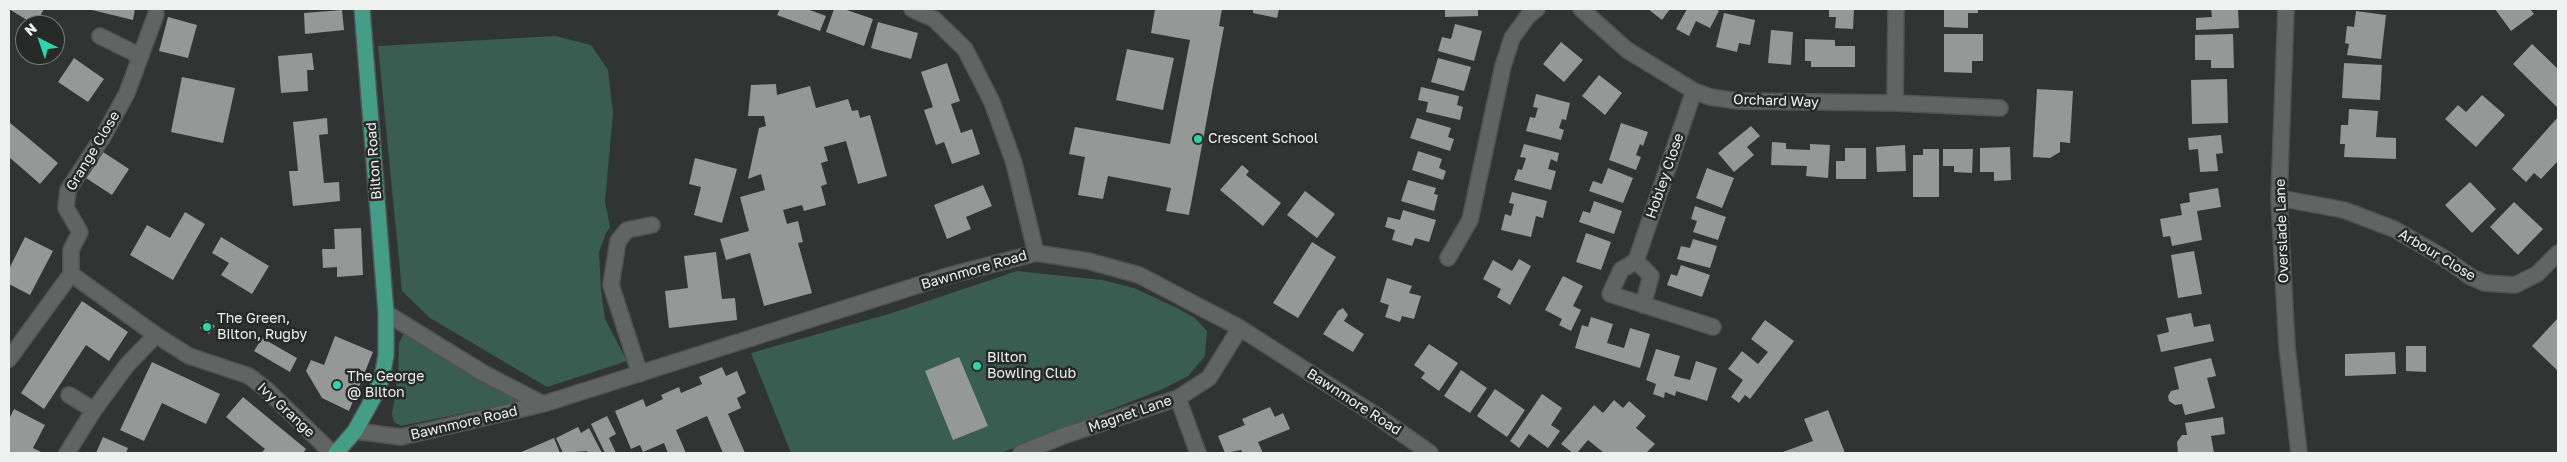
<!DOCTYPE html>
<style>
body{margin:0}
#map{position:relative;width:2567px;height:462px;overflow:hidden;background:#303432;font-family:"Golos Text",sans-serif}
canvas{display:block}
.frame{position:absolute;inset:0;border:10px solid #eff1f0;pointer-events:none}
.north{position:absolute;left:15px;top:15px;width:50px;height:50px;box-sizing:border-box;background:#262a28;border:1px solid #767a78;border-radius:50%;rotate:319deg;font-size:14px;font-weight:700;line-height:20px;text-align:center;color:#eff1f0}
.north::after{content:'';display:block;margin:auto;width:18px;height:22px;background:#30d4aa;clip-path:polygon(50% 0,100% 100%,50% 72%,0 100%)}
</style>
<div id="map">
<canvas width="2567" height="462"></canvas>
<div class="frame"></div>
<div class="north">N</div>
</div>
<script>
const c = document.querySelector('canvas').getContext('2d');
c.lineJoin = 'round';
function fill(path, color) { c.fillStyle = color; c.fill(path, 'evenodd'); }
const toPath = rows => new Path2D(rows.map(r => 'M' + r).join(''));
function strokePath(path, color, width, dash) { c.strokeStyle = color; c.lineWidth = width; c.lineCap = dash ? 'butt' : 'round'; c.setLineDash(dash || []); c.stroke(path); }
function label(font, color, halo, rows, align = 'center') {
  c.font = font + ' "Golos Text",sans-serif'; c.lineWidth = 5; c.setLineDash([]); c.textBaseline = 'middle'; c.strokeStyle = halo; c.fillStyle = color; for (const [text, x, y, turn = 0] of rows) {
    c.save(); c.translate(x, y); c.rotate((+turn || 0) * Math.PI / 180); c.textAlign = isNaN(turn) ? turn : align; if (halo) c.strokeText(text, 0, 0); c.fillText(text, 0, 0); c.restore();
  }
}
const green = toPath([
 [555,36,591,45,608,70,613,114,605,201,610,227,606,233,599,252,601,290,605,319,627,361,547,387,430,318,402,291,378,46],
 [1017,271,1102,280,1134,288,1177,308,1195,318,1207,331,1205,356,1188,376,1163,389,1001,453,791,453,751,353,892,313],
 [403,335,411,335,456,365,521,401,401,426,394,422,392,414,398,377,399,343]
]);
const building = toPath([
 [9,9,44,9,35,25],
 [88,9,135,9,133,20],
 [780,9,807,9,826,16,820,31,777,15],
 [834,9,844,9,873,19,864,46,826,32],
 [1155,9,1222,9,1219,26,1224,27,1189,215,1166,211,1171,188,1108,176,1103,199,1078,195,1085,157,1069,154,1075,127,1170,144,1190,40,1151,33],
 [1253,9,1279,9,1277,18,1253,13],
 [1445,9,1478,9,1478,16,1445,17],
 [1648,9,1670,9,1662,20],
 [1687,9,1716,9,1719,11,1710,28,1696,21,1689,36,1676,29],
 [1829,9,1854,9,1853,29,1835,28,1836,17,1829,17],
 [1944,9,1978,9,1978,13,1968,13,1968,28,1944,27],
 [2211,9,2238,9,2239,28,2196,30,2196,18,2212,17],
 [2495,9,2530,9,2534,14,2511,31],
 [342,10,344,30,305,34,304,13],
 [2356,11,2386,15,2381,59,2347,55,2349,44,2345,43,2347,26,2354,27],
 [1724,13,1755,20,1750,45,1739,43,1737,52,1716,47],
 [168,17,197,25,188,58,159,51],
 [878,22,918,33,911,59,871,48],
 [1455,24,1482,31,1474,61,1438,51,1442,37,1451,39],
 [1771,30,1793,32,1791,65,1768,63],
 [1944,34,1983,34,1983,61,1972,61,1972,73,1944,72],
 [2233,34,2234,68,2211,68,2211,60,2195,60,2195,35],
 [1805,39,1835,40,1835,46,1855,46,1855,67,1811,67,1811,61,1805,61],
 [1561,42,1583,60,1564,82,1543,64],
 [2532,44,2558,69,2558,108,2513,64],
 [1127,49,1174,58,1163,110,1116,100],
 [312,53,314,70,307,70,308,91,281,93,278,56],
 [74,58,104,79,88,102,58,82],
 [1438,58,1471,67,1464,91,1431,82],
 [947,63,960,101,951,104,961,133,972,129,980,154,952,164,944,142,936,145,924,110,933,107,921,72],
 [2344,63,2382,65,2380,100,2342,98],
 [1599,75,1622,93,1605,115,1582,96],
 [182,77,235,88,223,143,171,132],
 [2227,79,2228,123,2192,124,2191,80],
 [776,84,777,95,810,86,816,108,848,99,852,111,858,110,860,118,870,115,887,176,858,184,846,141,824,147,828,161,821,163,827,184,821,186,826,205,804,211,802,205,783,210,787,224,798,221,803,242,798,243,812,293,764,306,750,253,726,260,720,239,749,231,740,197,765,190,761,174,748,179,759,128,766,126,764,116,748,116,751,85],
 [1421,87,1459,96,1457,105,1463,107,1460,120,1426,112,1428,102,1418,100],
 [2037,89,2073,91,2070,143,2060,142,2060,152,2050,158,2033,157],
 [1536,94,1570,103,1566,120,1562,119,1559,128,1564,130,1561,140,1526,131,1530,117,1535,118,1538,108,1533,107],
 [2482,95,2505,115,2476,147,2445,119,2458,105,2466,112],
 [2349,109,2378,111,2376,137,2396,138,2396,159,2344,157,2345,144,2340,144,2341,125,2348,125],
 [2558,117,2558,161,2541,179,2534,173,2526,182,2512,169],
 [327,118,328,134,319,135,324,183,339,182,340,201,293,206,289,171,298,171,293,122],
 [1417,118,1451,128,1448,137,1454,139,1450,151,1410,138],
 [9,122,58,163,40,184,9,157],
 [1621,123,1648,132,1643,146,1640,144,1636,155,1641,157,1636,170,1609,160],
 [1751,126,1760,136,1747,147,1754,155,1734,172,1718,153],
 [2221,135,2223,153,2216,154,2218,171,2200,172,2198,149,2189,150,2188,138],
 [1772,142,1786,143,1786,149,1810,150,1810,144,1830,145,1828,178,1806,176,1807,166,1771,165],
 [1524,144,1559,153,1557,162,1551,159,1548,169,1556,171,1551,190,1514,180,1518,169,1522,170,1526,158,1520,157],
 [1905,145,1906,171,1877,172,1876,147],
 [2010,147,2011,180,1994,181,1994,172,1980,172,1980,148],
 [1845,148,1866,148,1866,179,1836,179,1836,161,1845,161],
 [1923,149,1939,149,1939,197,1913,197,1913,155,1923,155],
 [1943,149,1973,149,1972,173,1954,172,1954,166,1943,166],
 [1418,151,1442,159,1439,168,1446,171,1443,180,1412,170],
 [103,152,129,169,112,195,86,178],
 [695,158,737,169,722,223,694,215,701,187,689,184],
 [1242,165,1249,171,1246,175,1281,203,1263,226,1220,190],
 [1608,168,1633,178,1623,203,1589,191,1593,181,1602,184],
 [1707,168,1734,178,1722,208,1696,198],
 [1408,180,1436,188,1434,194,1438,195,1434,211,1401,201],
 [2470,182,2496,209,2472,233,2445,205],
 [983,185,992,206,966,217,971,229,947,239,934,205],
 [2218,188,2221,207,2197,211,2202,240,2172,246,2170,236,2163,237,2160,219,2182,215,2180,204,2190,202,2189,193],
 [1305,191,1335,214,1317,238,1287,215],
 [1512,192,1547,201,1543,218,1536,216,1531,237,1501,230,1505,214,1511,216,1514,204,1509,203],
 [1594,201,1622,211,1614,234,1579,222,1583,211,1590,213],
 [2514,202,2543,229,2518,255,2490,227],
 [1695,206,1726,217,1718,240,1693,232,1697,221,1691,219],
 [1403,210,1436,220,1429,242,1415,238,1412,246,1392,240,1395,230,1385,227,1388,217,1400,220],
 [185,212,205,224,173,280,130,255,147,225,170,238],
 [361,228,363,275,337,277,337,267,323,268,322,249,335,249,334,229],
 [1586,233,1611,242,1601,270,1576,262],
 [25,237,53,251,30,295,9,284,9,269],
 [221,237,269,266,252,294,221,275,229,263,212,253],
 [1693,239,1717,246,1710,268,1677,259,1681,246,1690,248],
 [1312,242,1336,257,1298,318,1273,303],
 [2194,251,2202,294,2178,298,2171,255],
 [716,252,722,299,735,298,737,320,669,328,665,291,688,288,684,256],
 [1519,259,1531,266,1510,305,1497,297,1501,289,1483,279,1493,260,1512,271],
 [1681,265,1710,275,1702,297,1667,285,1671,274,1677,276],
 [1563,276,1583,286,1573,306,1581,310,1571,331,1559,325,1562,319,1545,310],
 [1387,278,1412,286,1409,293,1421,296,1414,319,1402,316,1400,322,1385,317,1389,305,1380,302],
 [82,301,128,332,109,361,86,345,44,409,21,393],
 [1343,308,1348,315,1344,321,1364,334,1353,352,1323,334,1338,311],
 [2191,313,2194,327,2210,324,2214,341,2161,352,2157,335,2169,332,2166,318],
 [1591,317,1613,324,1607,343,1624,348,1630,328,1650,334,1640,368,1575,348,1582,325,1588,327],
 [2558,318,2558,371,2532,346],
 [206,320,215,326,209,334,200,328],
 [1765,320,1794,341,1750,399,1745,395,1739,403,1731,397,1743,380,1728,369,1742,351,1758,364,1768,352,1751,339],
 [335,336,373,352,349,411,322,398,306,371,311,360,324,365],
 [262,338,297,358,290,372,254,351],
 [1429,344,1458,363,1439,391,1421,378,1425,373,1414,365],
 [2406,346,2426,346,2426,372,2406,371],
 [1656,349,1680,356,1674,376,1690,380,1696,361,1717,368,1707,401,1676,391,1675,396,1665,392,1664,398,1653,394,1656,384,1646,380],
 [2395,352,2396,374,2345,376,2345,354],
 [959,357,988,426,953,440,925,371],
 [2211,358,2216,376,2207,378,2215,408,2185,415,2182,404,2175,405,2169,401,2168,396,2171,391,2179,389,2174,367],
 [152,362,220,394,206,424,162,403,144,441,120,430],
 [722,367,726,376,737,371,746,393,737,398,741,408,728,414,745,453,723,453,707,416,676,430,686,453,668,453,664,443,643,452,640,445,631,449,615,411,643,399,646,407,663,399,661,395,679,387,681,393,702,384,699,377],
 [1461,370,1487,388,1470,413,1444,396],
 [1495,389,1525,410,1507,437,1477,416],
 [1542,394,1562,408,1551,425,1560,431,1548,448,1529,434,1519,448,1510,441],
 [243,397,306,449,303,453,261,453,265,449,226,417],
 [1614,400,1623,408,1629,401,1646,416,1636,428,1655,444,1646,453,1604,453,1588,440,1577,453,1573,453,1561,444,1594,405,1603,413],
 [1270,407,1275,417,1283,413,1290,429,1258,442,1263,453,1243,453,1241,450,1225,453,1218,436,1245,425,1242,419],
 [14,409,45,425,33,448,43,453,9,453,9,419],
 [1828,410,1845,453,1780,453,1813,441,1804,419],
 [607,416,616,434,609,438,616,453,605,453,591,424],
 [2223,417,2225,434,2211,436,2214,453,2178,453,2177,442,2182,435,2187,435,2185,423],
 [578,427,581,433,589,428,602,453,588,453,587,451,563,453,556,438],
 [103,437,128,448,126,453,96,453],
 [554,438,560,453,519,453]
]);
const minor = toPath([
 [912,9,934,19,965,49,992,102,1014,163,1036,253],
 [1581,9,1627,50,1694,91,1710,97,1738,101,1895,103,2000,108],
 [2286,9,2279,198,2287,347,2299,453],
 [100,36,140,56],
 [1895,103,1896,9],
 [2279,198,2344,210,2394,229,2444,258,2471,277,2485,283,2515,285,2537,274,2558,253],
 [1448,258,1470,220,1503,66,1512,38,1528,16,1537,9],
 [1636,261,1694,91],
 [1636,261,1621,270,1610,294,1713,327],
 [1636,261,1651,276,1643,305],
 [71,274,156,335,189,356,249,376,267,390,332,453],
 [71,274,71,250,80,232,66,208,68,190,104,135,127,93,156,14],
 [386,313,483,373,543,404],
 [9,359,71,274],
 [640,374,611,285,618,241,627,230,652,225],
 [69,395,94,410],
 [1178,398,1198,453],
 [355,431,401,437,543,404,947,276,1036,253,1088,261,1139,275,1240,328,1374,414,1430,453],
 [67,453,94,410,127,365,156,335],
 [1021,453,1066,435,1178,398,1209,378,1240,328]
]);
const major = toPath([
 [336,453,355,431,375,395,382,377,386,355,386,313,362,9]
]);
const markers = [
 [1198,139,5,"#30d4aa"],
 [207,327,5,"#30d4aa"],
 [977,366,5,"#30d4aa"],
 [337,385,5,"#30d4aa"]
];
const streetNames = [
 ["Orchard Way",1776,101,2],
 ["Grange Close",93,151,-59],
 ["Bilton Road",374,161,-94],
 ["Hobley Close",1665,176,-71],
 ["Overslade Lane",2282,231,-92],
 ["Arbour Close",2437,255,31],
 ["Bawnmore Road",974,270,-16],
 ["Bawnmore Road",1354,402,33],
 ["Ivy Grange",286,410,43],
 ["Magnet Lane",1130,414,-19],
 ["Bawnmore Road",464,423,-13]
];
const poiNames = [
 ["Crescent School",1208,139],
 ["The Green,",217,319],
 ["Bilton, Rugby",217,335],
 ["Bilton",987,358],
 ["Bowling Club",987,374],
 ["The George",347,377],
 ["@ Bilton",347,393]
];
fill(green, '#395d50');
fill(building, '#949897');
strokePath(minor, '#505352', 18);
strokePath(major, '#505352', 18);
strokePath(minor, '#606462', 15);
strokePath(major, '#439e85', 15);
for (const [x, y, r, color] of markers) { const dot = new Path2D(); dot.arc(x, y, r, 0, 2 * Math.PI); c.fillStyle = color; c.fill(dot); strokePath(dot, '#262a28', 2); }
label('14px', '#eff1f0', '#262a28', streetNames);
label('14px', '#eff1f0', '#262a28', poiNames, 'left');
</script>
